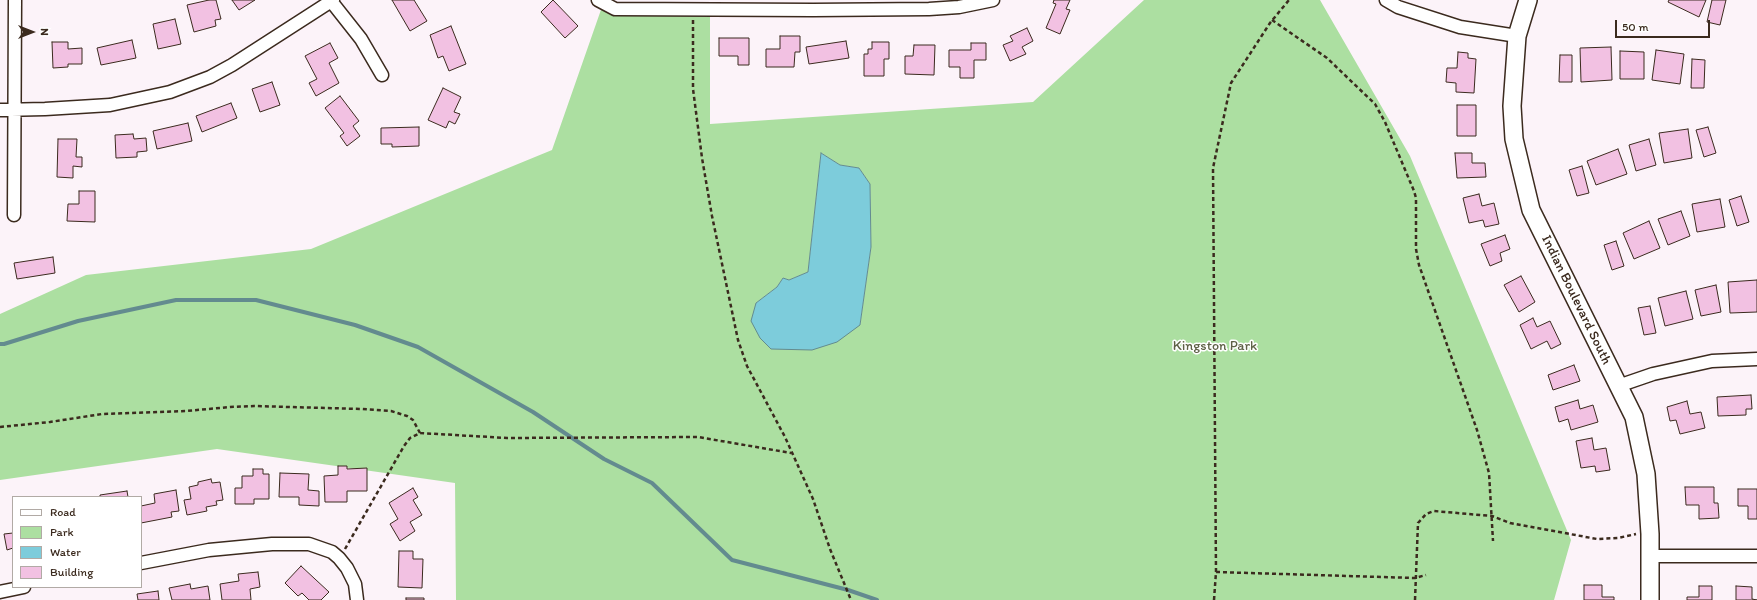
<!DOCTYPE html>
<style>
body{margin:0}
#map{position:relative;width:1757px;height:600px;overflow:hidden;background:#fcf3f9;font-family:Itim,sans-serif}
canvas{display:block}
.legend{position:absolute;left:12px;top:496px;width:130px;height:92px;box-sizing:border-box;background:#fff;border:1px solid #b1aaa5;margin:0;padding:5px 7px;list-style:none;font-size:12px;color:#3b2a1e}
.legend li{display:flex;align-items:center;gap:8px;height:20px}
.legend b{width:20px;border:1px solid #b1aaa5}
.north{position:absolute;left:12px;top:12px;width:40px;height:40px;-webkit-text-stroke:3px #fff;paint-order:stroke;rotate:90deg;font-size:11px;font-weight:700;line-height:16px;text-align:center;color:#3b2a1e}
.north::after{content:'';display:block;margin:auto;width:14px;height:18px;background:#3b2a1e;clip-path:polygon(50% 0,100% 100%,50% 72%,0 100%)}
.scale{position:absolute;left:1615px;top:20px;width:95px;height:18px;box-sizing:border-box;border:2px solid #3b2a1e;border-top:0;padding-left:5px;font-size:12px;line-height:14px;white-space:nowrap;color:#3b2a1e;-webkit-text-stroke:3px #fff;paint-order:stroke}
</style>
<div id="map">
<canvas width="1757" height="600"></canvas>
<ul class="legend">
<li><b style="height:5px;background:#fff"></b>Road</li>
<li><b style="height:11px;background:#acdfa1"></b>Park</li>
<li><b style="height:11px;background:#7dccdb"></b>Water</li>
<li><b style="height:11px;background:#f2c1e2"></b>Building</li>
</ul>
<div class="north">N</div>
<div class="scale">50 m</div>
</div>
<script>
const c = document.querySelector('canvas').getContext('2d');
c.lineJoin = 'round';
function fill(path, color) { c.fillStyle = color; c.fill(path, 'evenodd'); }
const toPath = rows => new Path2D(rows.map(r => 'M' + r).join(''));
function strokePath(path, color, width, dash) { c.strokeStyle = color; c.lineWidth = width; c.lineCap = dash ? 'butt' : 'round'; c.setLineDash(dash || []); c.stroke(path); }
function label(font, color, halo, rows, align = 'center') {
  c.font = font + ' Itim,sans-serif'; c.lineWidth = 3; c.setLineDash([]); c.textBaseline = 'middle'; c.strokeStyle = halo; c.fillStyle = color; for (const [text, x, y, turn = 0] of rows) {
    c.save(); c.translate(x, y); c.rotate((+turn || 0) * Math.PI / 180); c.textAlign = isNaN(turn) ? turn : align; if (halo) c.strokeText(text, 0, 0); c.fillText(text, 0, 0); c.restore();
  }
}
const green = toPath([
 [1144,0,1320,0,1410,156,1571,540,1554,600,456,600,455,483,217,449,0,480,0,314,86,275,311,249,552,150,603,4,710,9,710,124,1033,102],
 [821,153,840,165,859,168,870,184,871,247,860,325,756,303,777,287,783,278,789,280,808,272]
]);
const water = toPath([
 [821,153,840,165,859,168,870,184,871,247,860,325,837,342,812,350,771,349,760,338,751,321,756,303,777,287,783,278,789,280,808,272,821,153]
]);
const stream = toPath([
 [0,344,4,344,78,321,176,300,256,300,355,325,418,347,533,412,604,459,652,483,732,560,848,590,877,600]
]);
const building = toPath([
 [209,0,216,0,221,19,215,20,216,26,194,32,187,5,209,0],
 [232,0,255,0,239,10,232,0],
 [392,0,414,0,427,21,410,31,392,0],
 [553,0,578,26,565,38,541,12,553,0],
 [1054,0,1070,0,1066,9,1070,10,1060,34,1046,28,1056,4,1053,3,1054,0],
 [1669,0,1706,0,1699,17,1668,2,1669,0],
 [1712,0,1726,0,1720,25,1707,22,1712,0],
 [175,19,181,44,158,49,153,24,175,19],
 [451,26,466,64,449,71,443,56,438,58,430,35,451,26],
 [1027,28,1033,41,1022,47,1026,54,1010,61,1003,45,1013,41,1010,36,1027,28],
 [780,36,800,36,800,52,795,52,794,67,766,67,766,49,780,49,780,36],
 [719,38,749,38,749,65,738,65,738,56,719,56,719,38],
 [132,40,136,58,101,65,97,48,132,40],
 [846,41,849,58,809,64,806,47,846,41],
 [52,42,68,42,68,49,82,48,82,64,68,64,68,67,53,68,52,42],
 [872,42,889,42,889,59,884,59,884,76,864,76,864,54,868,54,868,49,872,49,872,42],
 [330,43,338,58,329,63,339,83,316,96,309,83,317,79,305,56,330,43],
 [971,43,986,43,986,60,974,60,974,78,960,78,960,67,949,67,949,50,971,50,971,43],
 [914,45,935,45,934,75,905,74,905,56,913,56,914,45],
 [1611,47,1612,80,1581,82,1580,48,1611,47],
 [1656,50,1684,54,1680,84,1652,80,1656,50],
 [1620,51,1644,52,1644,79,1620,79,1620,51],
 [1458,52,1468,53,1468,58,1476,59,1474,93,1456,92,1456,83,1446,82,1447,68,1457,68,1458,52],
 [1560,55,1572,55,1572,82,1559,82,1560,55],
 [1692,59,1705,60,1704,88,1691,88,1692,59],
 [272,82,280,105,260,112,252,89,272,82],
 [443,88,461,97,454,112,460,114,455,124,449,121,446,128,428,120,443,88],
 [340,96,359,121,353,126,360,136,347,146,340,136,344,133,325,108,340,96],
 [231,103,237,118,202,132,196,116,231,103],
 [1457,105,1476,105,1476,136,1457,136,1457,105],
 [188,123,192,141,157,149,153,131,188,123],
 [419,127,419,146,392,147,392,144,381,144,381,128,419,127],
 [1708,127,1716,153,1704,157,1696,130,1708,127],
 [1688,129,1692,158,1664,163,1659,133,1688,129],
 [133,134,134,139,146,138,147,151,137,152,137,157,116,158,115,135,133,134],
 [58,139,77,139,76,157,82,157,82,167,73,166,73,178,57,177,58,139],
 [1649,139,1656,165,1636,171,1629,145,1649,139],
 [1618,149,1627,174,1596,185,1587,161,1618,149],
 [1455,153,1472,153,1472,163,1485,163,1486,177,1457,178,1455,153],
 [1582,166,1589,193,1577,196,1569,170,1582,166],
 [79,191,95,191,95,222,67,221,68,204,79,204,79,191],
 [1479,194,1482,206,1494,203,1499,224,1485,227,1483,220,1469,223,1463,198,1479,194],
 [1741,196,1749,222,1737,226,1729,200,1741,196],
 [1720,199,1725,227,1697,232,1692,204,1720,199],
 [1681,211,1690,236,1668,245,1658,219,1681,211],
 [1649,221,1660,248,1634,259,1623,233,1649,221],
 [1505,235,1510,249,1500,253,1502,261,1490,266,1481,244,1505,235],
 [1616,241,1624,266,1612,270,1604,245,1616,241],
 [53,257,55,273,17,279,14,263,53,257],
 [1521,276,1535,302,1519,312,1504,285,1521,276],
 [1757,280,1757,312,1730,313,1728,282,1757,280],
 [1716,285,1721,312,1701,316,1695,290,1716,285],
 [1686,291,1693,319,1665,326,1658,298,1686,291],
 [1650,306,1656,333,1644,335,1638,308,1650,306],
 [1533,318,1537,327,1550,321,1561,344,1551,349,1547,341,1531,349,1520,325,1533,318],
 [1574,365,1580,381,1553,390,1548,375,1574,365],
 [1751,395,1752,409,1746,409,1746,415,1718,416,1717,397,1751,395],
 [1578,400,1580,409,1593,405,1598,422,1571,430,1568,419,1559,422,1555,407,1578,400],
 [1687,401,1690,414,1701,412,1705,428,1680,434,1676,420,1670,421,1667,407,1687,401],
 [1592,438,1594,450,1606,448,1610,470,1596,472,1595,466,1581,468,1576,441,1592,438],
 [338,466,347,466,347,469,367,468,367,491,347,491,347,502,325,502,324,476,338,475,338,466],
 [253,469,263,469,263,474,269,474,269,499,254,499,254,504,235,504,235,488,242,488,242,476,253,476,253,469],
 [280,473,309,474,308,490,319,491,319,506,299,505,299,497,279,497,280,473],
 [211,479,212,483,220,482,223,500,216,501,217,505,206,507,207,511,187,515,184,500,191,499,189,487,198,485,198,482,211,479],
 [1685,487,1714,487,1714,503,1718,503,1719,518,1699,519,1699,505,1686,505,1685,487],
 [413,488,418,497,413,500,422,515,410,522,415,531,400,541,390,524,398,519,389,503,413,488],
 [1738,489,1757,489,1757,519,1748,519,1748,506,1738,506,1738,489],
 [176,490,179,511,171,512,172,517,141,523,141,506,155,503,154,494,176,490],
 [127,491,128,497,100,497,100,495,127,491],
 [13,533,13,548,7,550,4,534,13,533],
 [399,551,413,551,413,559,423,559,422,588,398,587,399,551],
 [301,566,329,592,321,600,309,600,302,593,298,596,285,583,301,566],
 [258,572,260,587,250,589,251,600,222,600,220,584,239,581,238,574,258,572],
 [190,584,191,589,208,586,210,600,172,600,169,588,190,584],
 [1584,585,1602,585,1602,597,1614,597,1614,600,1584,600,1584,585],
 [1699,586,1712,586,1712,600,1687,600,1687,597,1699,597,1699,586],
 [1736,586,1752,587,1752,599,1757,600,1736,600,1736,586],
 [158,591,159,600,138,600,137,594,158,591],
 [406,598,424,598,424,600,406,600,406,598]
]);
const path = toPath([
 [693,20,693,89,702,158,712,216,738,340,747,366,785,437,813,499,830,549,851,600],
 [1272,20,1327,58,1375,104,1385,122,1414,191,1416,198,1416,249,1419,265,1477,430,1489,473,1493,541],
 [0,427,50,422,102,414,186,411,230,407,254,406,362,409,391,411,407,416,413,420,420,433],
 [345,549,404,446,410,438,420,433,507,438,698,437,791,453],
 [1216,572,1415,578,1426,575],
 [1214,600,1216,572,1213,168,1231,83,1270,23,1289,0],
 [1415,600,1418,523,1426,514,1434,511,1492,516,1510,523,1597,539,1618,538,1636,534]
]);
const street = toPath([
 [598,0,615,9,813,10,929,9,959,7,993,0],
 [1386,0,1398,7,1460,27,1517,36],
 [331,1,361,39,382,75],
 [0,110,45,109,110,105,170,92,210,77,232,65,333,0],
 [14,215,15,0],
 [1618,386,1653,374,1712,361,1757,359],
 [1650,556,1757,556],
 [141,563,209,550,272,544,309,544,332,552,339,558,347,568,355,584,357,600],
 [0,592,24,587]
]);
const secondary = toPath([
 [1528,0,1517,36,1512,106,1514,139,1531,210,1634,417,1646,474,1650,534,1650,600]
]);
const streetNames = [
 ["Indian Boulevard South",1576,300,64]
];
const parkNames = [
 ["Kingston Park",1215,346]
];
fill(green, '#acdfa1');
fill(water, '#7dccdb');
strokePath(water, '#638b8f', 1);
strokePath(stream, '#638b8f', 4);
fill(building, '#f2c1e2');
strokePath(building, '#3b2a1e', 1);
strokePath(street, '#3b2a1e', 15);
strokePath(secondary, '#3b2a1e', 20);
strokePath(path, '#3b2a1e', 2.5, [4, 3]);
strokePath(street, '#fff', 12);
strokePath(secondary, '#fff', 17);
label('14px', '#3b2a1e', '#fff', streetNames);
label('14px', '#5d6045', '#fff', parkNames);
</script>
